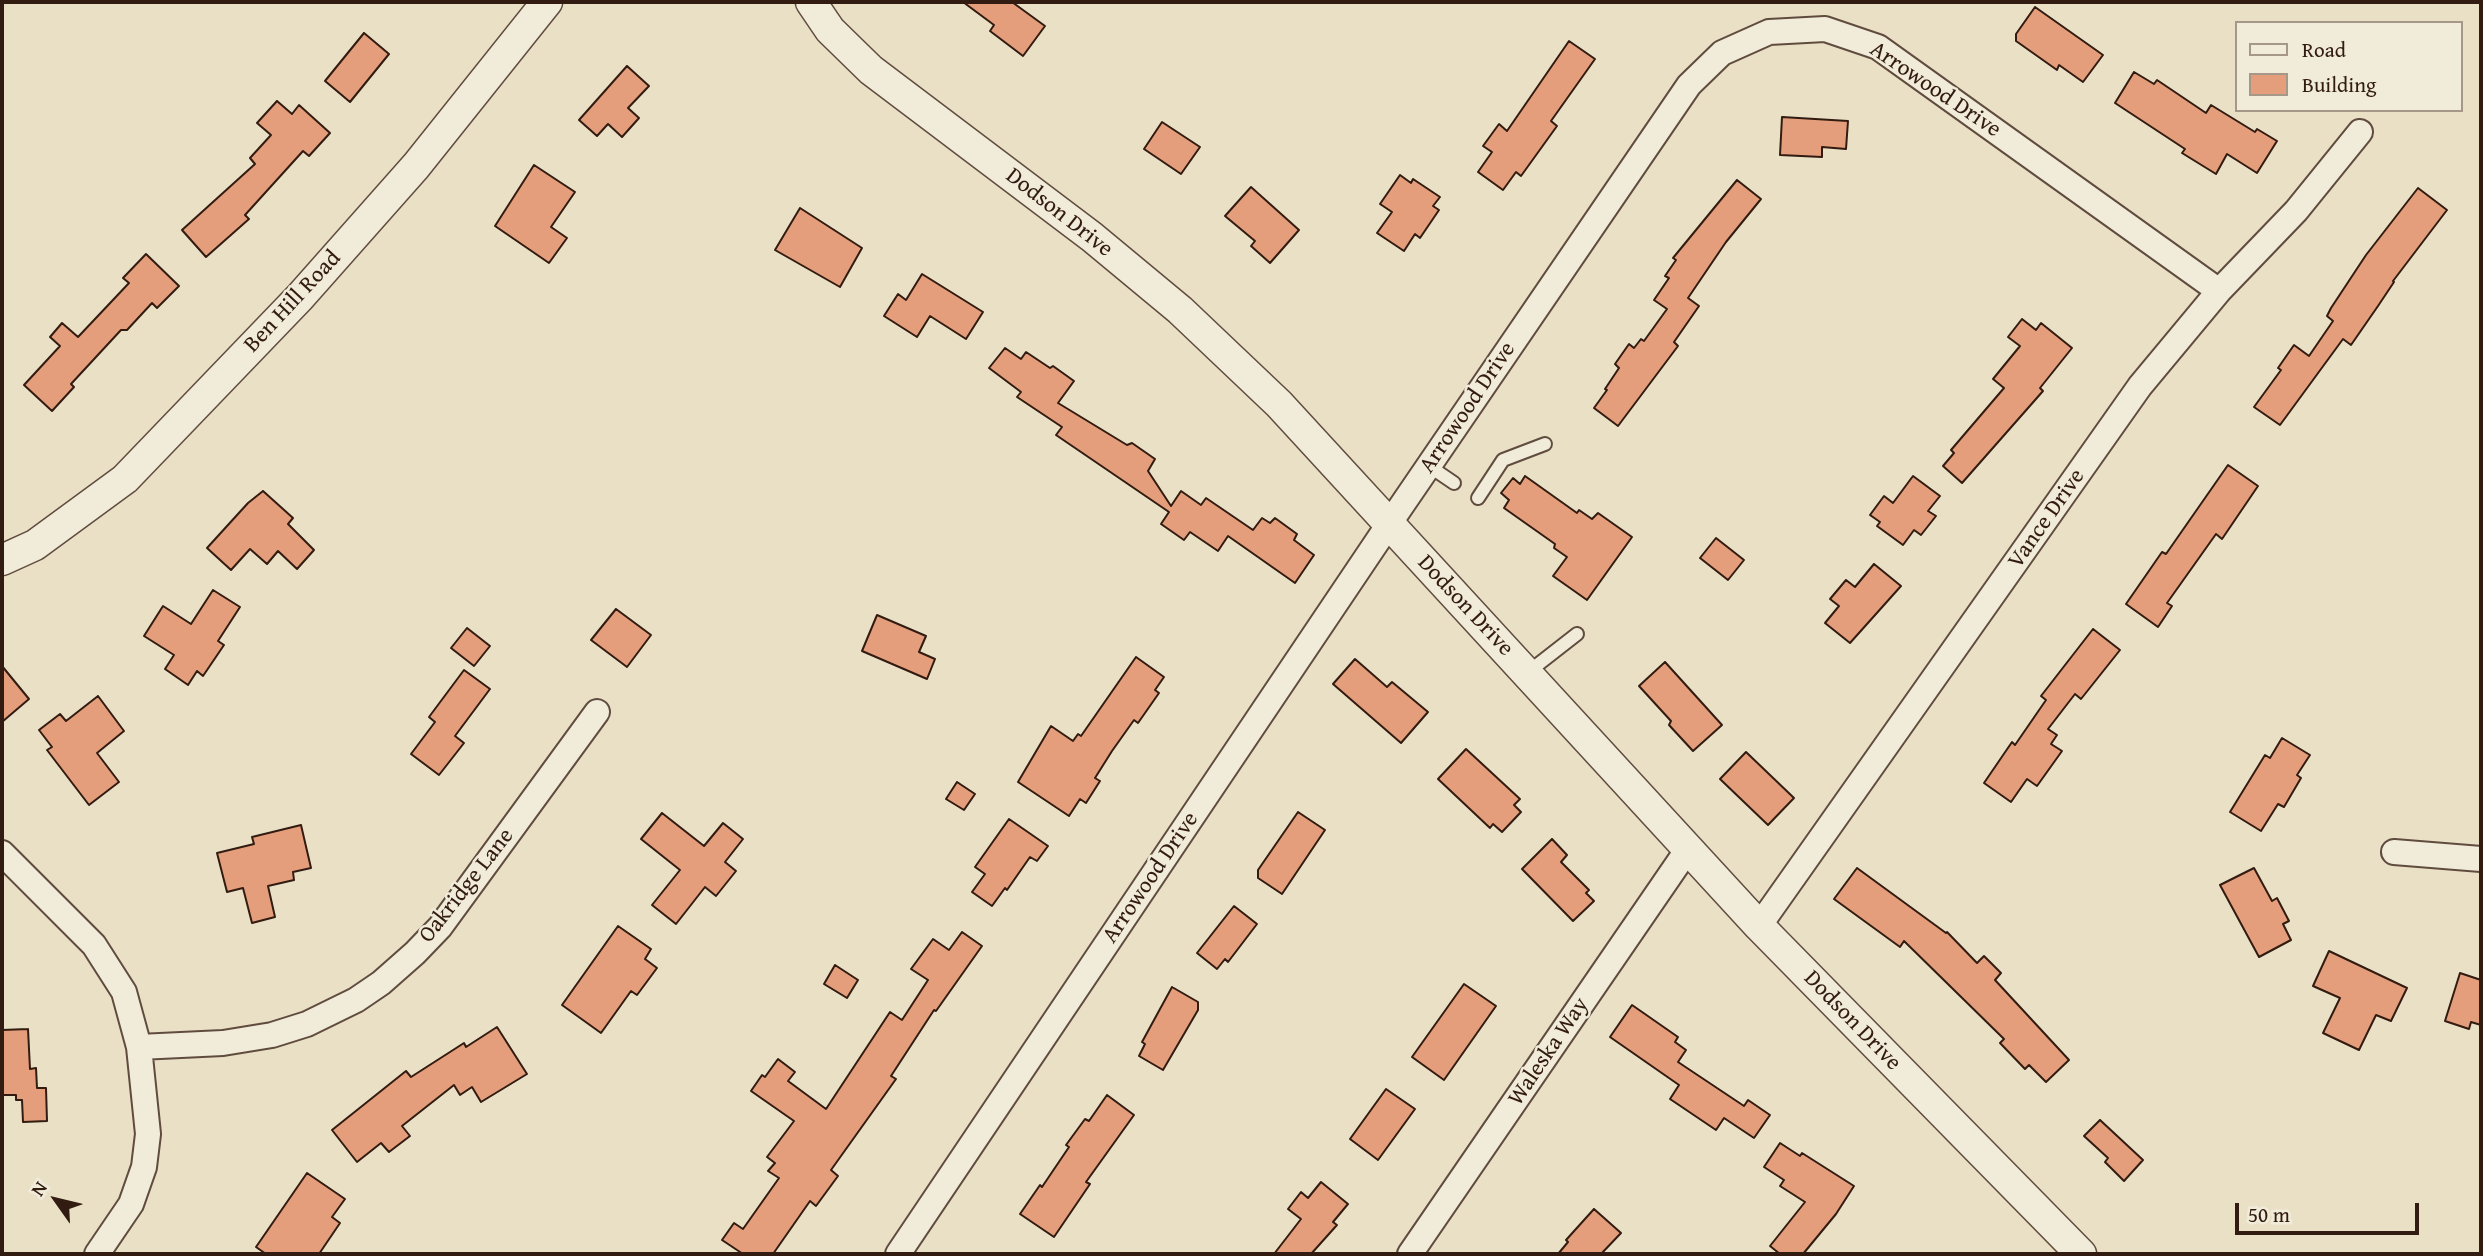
<!DOCTYPE html>
<style>
body{margin:0}
#map{position:relative;width:2483px;height:1256px;overflow:hidden;background:#eae0c6;font-family:"Gentium Book Plus",serif}
canvas{display:block}
.frame{position:absolute;inset:0;border:4px solid #321b10;pointer-events:none}
.legend{position:absolute;left:2235px;top:21px;width:228px;height:91px;box-sizing:border-box;background:#f1ebda;border:2px solid #a59889;margin:0;padding:9px 12px;list-style:none;font-size:21px;color:#321b10}
.legend li{display:flex;align-items:center;gap:14px;height:35px}
.legend b{width:35px;border:2px solid #a59889}
.north{position:absolute;left:21px;top:1165px;width:70px;height:70px;-webkit-text-stroke:5px #f1ebda;paint-order:stroke;rotate:304deg;font-size:19px;font-weight:700;line-height:28px;text-align:center;color:#321b10}
.north::after{content:'';display:block;margin:auto;width:24px;height:32px;background:#321b10;clip-path:polygon(50% 0,100% 100%,50% 72%,0 100%)}
.scale{position:absolute;left:2235px;top:1203px;width:184px;height:32px;box-sizing:border-box;border:4px solid #321b10;border-top:0;padding-left:9px;font-size:21px;line-height:24px;white-space:nowrap;color:#321b10;-webkit-text-stroke:5px #f1ebda;paint-order:stroke}
</style>
<div id="map">
<canvas width="2483" height="1256"></canvas>
<div class="frame"></div>
<ul class="legend">
<li><b style="height:9px;background:#f1ebda"></b>Road</li>
<li><b style="height:19px;background:#e59e7c"></b>Building</li>
</ul>
<div class="north">N</div>
<div class="scale">50 m</div>
</div>
<script>
const c = document.querySelector('canvas').getContext('2d');
c.lineJoin = 'round';
function fill(path, color) { c.fillStyle = color; c.fill(path, 'evenodd'); }
const toPath = rows => new Path2D(rows.map(r => 'M' + r).join(''));
function strokePath(path, color, width, dash) { c.strokeStyle = color; c.lineWidth = width; c.lineCap = dash ? 'butt' : 'round'; c.setLineDash(dash || []); c.stroke(path); }
function label(font, color, halo, rows, align = 'center') {
  c.font = font + ' "Gentium Book Plus",serif'; c.lineWidth = 5; c.setLineDash([]); c.textBaseline = 'middle'; c.strokeStyle = halo; c.fillStyle = color; for (const [text, x, y, turn = 0] of rows) {
    c.save(); c.translate(x, y); c.rotate((+turn || 0) * Math.PI / 180); c.textAlign = isNaN(turn) ? turn : align; if (halo) c.strokeText(text, 0, 0); c.fillText(text, 0, 0); c.restore();
  }
}
const building = toPath([
 [963,2,1012,2,1045,26,1023,56,990,31,994,25,963,2],
 [2035,7,2103,55,2083,82,2059,65,2057,70,2016,41,2016,34,2035,7],
 [364,33,389,54,350,102,325,81,364,33],
 [1569,41,1595,59,1551,121,1557,126,1521,176,1516,172,1503,190,1478,172,1492,152,1483,146,1499,124,1507,131,1569,41],
 [627,66,649,86,628,108,639,118,622,137,608,124,597,136,579,120,627,66],
 [2134,72,2154,84,2157,80,2206,113,2211,105,2255,132,2257,129,2277,141,2257,173,2227,154,2216,174,2182,153,2185,149,2115,103,2134,72],
 [277,101,292,114,299,105,330,133,309,156,303,151,245,215,249,219,206,257,182,230,255,164,250,158,271,135,257,123,277,101],
 [1782,117,1848,121,1846,149,1822,147,1822,157,1780,155,1782,117],
 [1162,122,1200,147,1181,174,1144,149,1162,122],
 [534,165,575,192,551,227,567,238,549,263,495,226,534,165],
 [1400,175,1411,183,1413,179,1440,197,1433,206,1439,210,1420,238,1415,234,1404,251,1377,233,1392,212,1380,204,1400,175],
 [1737,180,1761,199,1726,242,1688,298,1699,306,1674,342,1678,346,1618,426,1594,408,1607,390,1605,389,1619,368,1615,364,1629,344,1634,348,1641,339,1644,341,1667,309,1654,300,1669,278,1665,276,1676,260,1673,258,1737,180],
 [1251,187,1299,230,1270,263,1251,246,1255,241,1225,216,1251,187],
 [2418,188,2447,210,2393,281,2394,282,2378,306,2351,345,2343,339,2280,425,2254,407,2281,370,2278,368,2294,345,2309,356,2333,321,2327,316,2331,308,2366,255,2418,188],
 [800,208,862,248,840,287,775,250,800,208],
 [146,254,179,286,157,308,152,303,127,330,121,330,71,384,74,387,52,411,24,385,60,346,50,337,62,323,78,337,129,283,123,278,146,254],
 [922,274,983,312,966,339,930,316,917,337,884,316,898,294,906,300,922,274],
 [2022,319,2036,330,2041,323,2072,348,2040,388,2043,391,1962,483,1943,466,1954,453,1951,450,2004,388,1993,379,2020,346,2008,337,2022,319],
 [1005,348,1021,359,1026,352,1050,368,1053,366,1074,381,1058,403,1127,445,1132,443,1155,459,1148,471,1171,506,1181,491,1201,505,1206,498,1253,530,1262,518,1270,523,1275,518,1297,534,1294,540,1314,555,1295,583,1228,536,1218,551,1190,532,1184,540,1161,524,1169,512,1056,435,1062,427,1017,397,1021,392,989,368,1005,348],
 [2228,465,2258,486,2222,539,2216,534,2167,603,2172,606,2158,627,2126,604,2162,552,2166,554,2228,465],
 [1525,476,1577,513,1579,510,1592,519,1598,513,1632,537,1587,600,1553,576,1567,557,1554,548,1555,544,1504,508,1509,500,1501,493,1513,478,1520,484,1525,476],
 [1913,476,1940,496,1928,511,1936,516,1921,535,1914,530,1903,545,1877,526,1880,522,1870,515,1884,496,1893,503,1913,476],
 [263,491,293,518,288,524,314,550,297,569,278,551,267,564,250,549,231,570,207,548,248,503,263,491],
 [1716,538,1744,560,1728,580,1700,558,1716,538],
 [1874,564,1901,586,1850,643,1825,623,1839,606,1830,599,1846,580,1855,587,1874,564],
 [213,590,240,607,218,641,224,645,203,676,197,671,188,685,165,669,174,655,144,636,163,606,191,624,213,590],
 [616,609,651,635,627,667,591,640,616,609],
 [877,615,926,636,919,652,935,659,927,679,862,651,877,615],
 [467,628,490,646,474,666,451,648,467,628],
 [2093,629,2120,650,2081,699,2075,694,2048,729,2057,735,2051,744,2062,751,2037,786,2027,779,2011,802,1984,783,2012,742,2015,745,2046,700,2041,696,2093,629],
 [1136,657,1164,677,1155,690,1159,693,1138,723,1134,720,1112,751,1095,778,1100,781,1086,803,1080,799,1069,816,1018,782,1051,726,1073,741,1078,734,1081,736,1136,657],
 [1355,659,1387,687,1392,682,1428,712,1401,743,1333,684,1355,659],
 [1665,662,1722,725,1693,751,1669,725,1671,721,1639,686,1665,662],
 [2,666,29,699,2,722,2,666],
 [464,670,490,689,455,736,464,743,439,775,411,754,435,722,429,717,464,670],
 [98,696,124,731,97,753,119,782,89,805,47,750,52,747,39,730,60,714,66,721,98,696],
 [2282,738,2310,755,2297,775,2301,778,2284,807,2278,804,2261,831,2230,812,2265,755,2270,758,2282,738],
 [1466,749,1520,799,1514,805,1521,812,1502,832,1493,824,1490,828,1438,779,1466,749],
 [1746,752,1794,798,1768,825,1720,779,1746,752],
 [957,782,975,794,964,810,946,799,957,782],
 [1298,812,1325,830,1282,894,1258,878,1258,870,1298,812],
 [662,813,704,846,723,823,743,839,725,862,736,871,716,896,705,887,676,924,652,905,680,870,641,839,662,813],
 [1009,819,1048,846,1037,861,1030,857,1007,890,1005,888,992,906,972,892,985,874,975,867,1009,819],
 [301,825,311,868,293,872,294,880,268,886,275,917,252,923,243,888,227,892,217,853,254,844,252,837,301,825],
 [1552,839,1567,855,1561,862,1589,890,1586,893,1594,901,1573,921,1522,869,1552,839],
 [1857,868,1946,933,1947,932,1977,963,1984,956,2001,973,1995,980,2069,1060,2046,1082,2029,1065,2025,1069,2000,1043,2004,1039,1904,941,1900,947,1834,899,1857,868],
 [2254,868,2272,901,2277,898,2289,921,2283,924,2291,940,2259,957,2220,885,2254,868],
 [1234,906,1257,924,1228,962,1225,959,1217,969,1197,953,1234,906],
 [618,926,651,949,645,959,657,968,637,995,631,991,601,1033,562,1005,618,926],
 [962,932,982,946,936,1011,934,1010,891,1076,896,1079,831,1170,838,1176,816,1206,810,1201,773,1254,743,1254,722,1240,734,1223,743,1229,779,1178,768,1171,775,1163,767,1157,794,1121,751,1091,762,1075,765,1077,778,1059,795,1072,788,1081,826,1109,890,1012,902,1020,928,980,911,969,933,939,949,950,962,932],
 [2329,951,2407,988,2391,1021,2376,1015,2359,1050,2323,1033,2340,998,2313,986,2329,951],
 [835,965,858,980,847,998,824,984,835,965],
 [2460,973,2481,980,2481,1025,2471,1022,2469,1029,2445,1021,2460,973],
 [1464,984,1496,1006,1444,1080,1412,1057,1464,984],
 [1172,987,1198,1002,1198,1010,1163,1070,1139,1056,1145,1044,1142,1042,1172,987],
 [1632,1005,1678,1037,1675,1042,1686,1050,1678,1062,1744,1106,1748,1100,1770,1115,1754,1138,1724,1118,1716,1130,1670,1099,1679,1085,1610,1037,1632,1005],
 [497,1027,527,1074,481,1102,472,1087,460,1095,454,1085,402,1126,410,1136,389,1152,381,1143,357,1162,332,1130,406,1071,411,1077,464,1043,466,1047,497,1027],
 [28,1029,30,1069,36,1068,37,1088,46,1088,47,1121,23,1122,22,1100,16,1100,16,1095,2,1095,2,1030,28,1029],
 [1386,1089,1415,1109,1378,1160,1350,1139,1386,1089],
 [1107,1095,1134,1115,1086,1182,1090,1184,1054,1237,1020,1214,1040,1185,1042,1187,1069,1147,1066,1145,1085,1119,1089,1121,1107,1095],
 [2100,1120,2143,1160,2124,1181,2105,1162,2108,1158,2084,1136,2100,1120],
 [1780,1143,1800,1156,1802,1153,1854,1186,1836,1214,1803,1254,1780,1254,1770,1246,1805,1202,1780,1186,1784,1180,1764,1167,1780,1143],
 [307,1173,345,1199,332,1217,340,1223,319,1254,266,1254,256,1247,307,1173],
 [1321,1182,1348,1204,1333,1222,1337,1225,1311,1254,1274,1254,1301,1219,1288,1209,1301,1192,1308,1198,1321,1182],
 [1594,1209,1621,1233,1601,1254,1558,1254,1568,1242,1566,1240,1594,1209]
]);
const service = toPath([
 [1429,466,1454,483],
 [1478,498,1503,460,1545,444],
 [1527,673,1577,634]
]);
const minor = toPath([
 [2394,852,2481,859],
 [2,853,94,945,124,992,139,1047,148,1134,144,1167,131,1204,97,1254],
 [1759,926,2140,386,2219,291,2296,211,2360,132],
 [139,1047,223,1043,272,1035,307,1024,356,1000,381,983,415,953,440,927,597,712],
 [898,1254,1389,524,1689,85,1722,53,1769,32,1825,29,1878,47,2219,291],
 [1410,1254,1688,849]
]);
const tertiary = toPath([
 [811,2,830,30,871,70,1092,237,1180,310,1279,404,1759,926,2081,1254],
 [2,560,35,545,125,479,300,297,416,166,547,2]
]);
const streetNames = [
 ["Arrowood Drive",1935,90,34],
 ["Dodson Drive",1059,213,38],
 ["Ben Hill Road",293,302,-47],
 ["Arrowood Drive",1468,408,-56],
 ["Vance Drive",2047,519,-55],
 ["Dodson Drive",1465,606,47],
 ["Arrowood Drive",1151,878,-56],
 ["Oakridge Lane",467,886,-52],
 ["Dodson Drive",1852,1021,46],
 ["Waleska Way",1549,1052,-56]
];
fill(building, '#e59e7c');
strokePath(building, '#321b10', 2);
strokePath(service, '#604c3e', 16);
strokePath(minor, '#604c3e', 28);
strokePath(tertiary, '#604c3e', 33);
strokePath(service, '#f1ebda', 12);
strokePath(minor, '#f1ebda', 24);
strokePath(tertiary, '#f1ebda', 30);
label('23px', '#321b10', '#f1ebda', streetNames);
</script>
